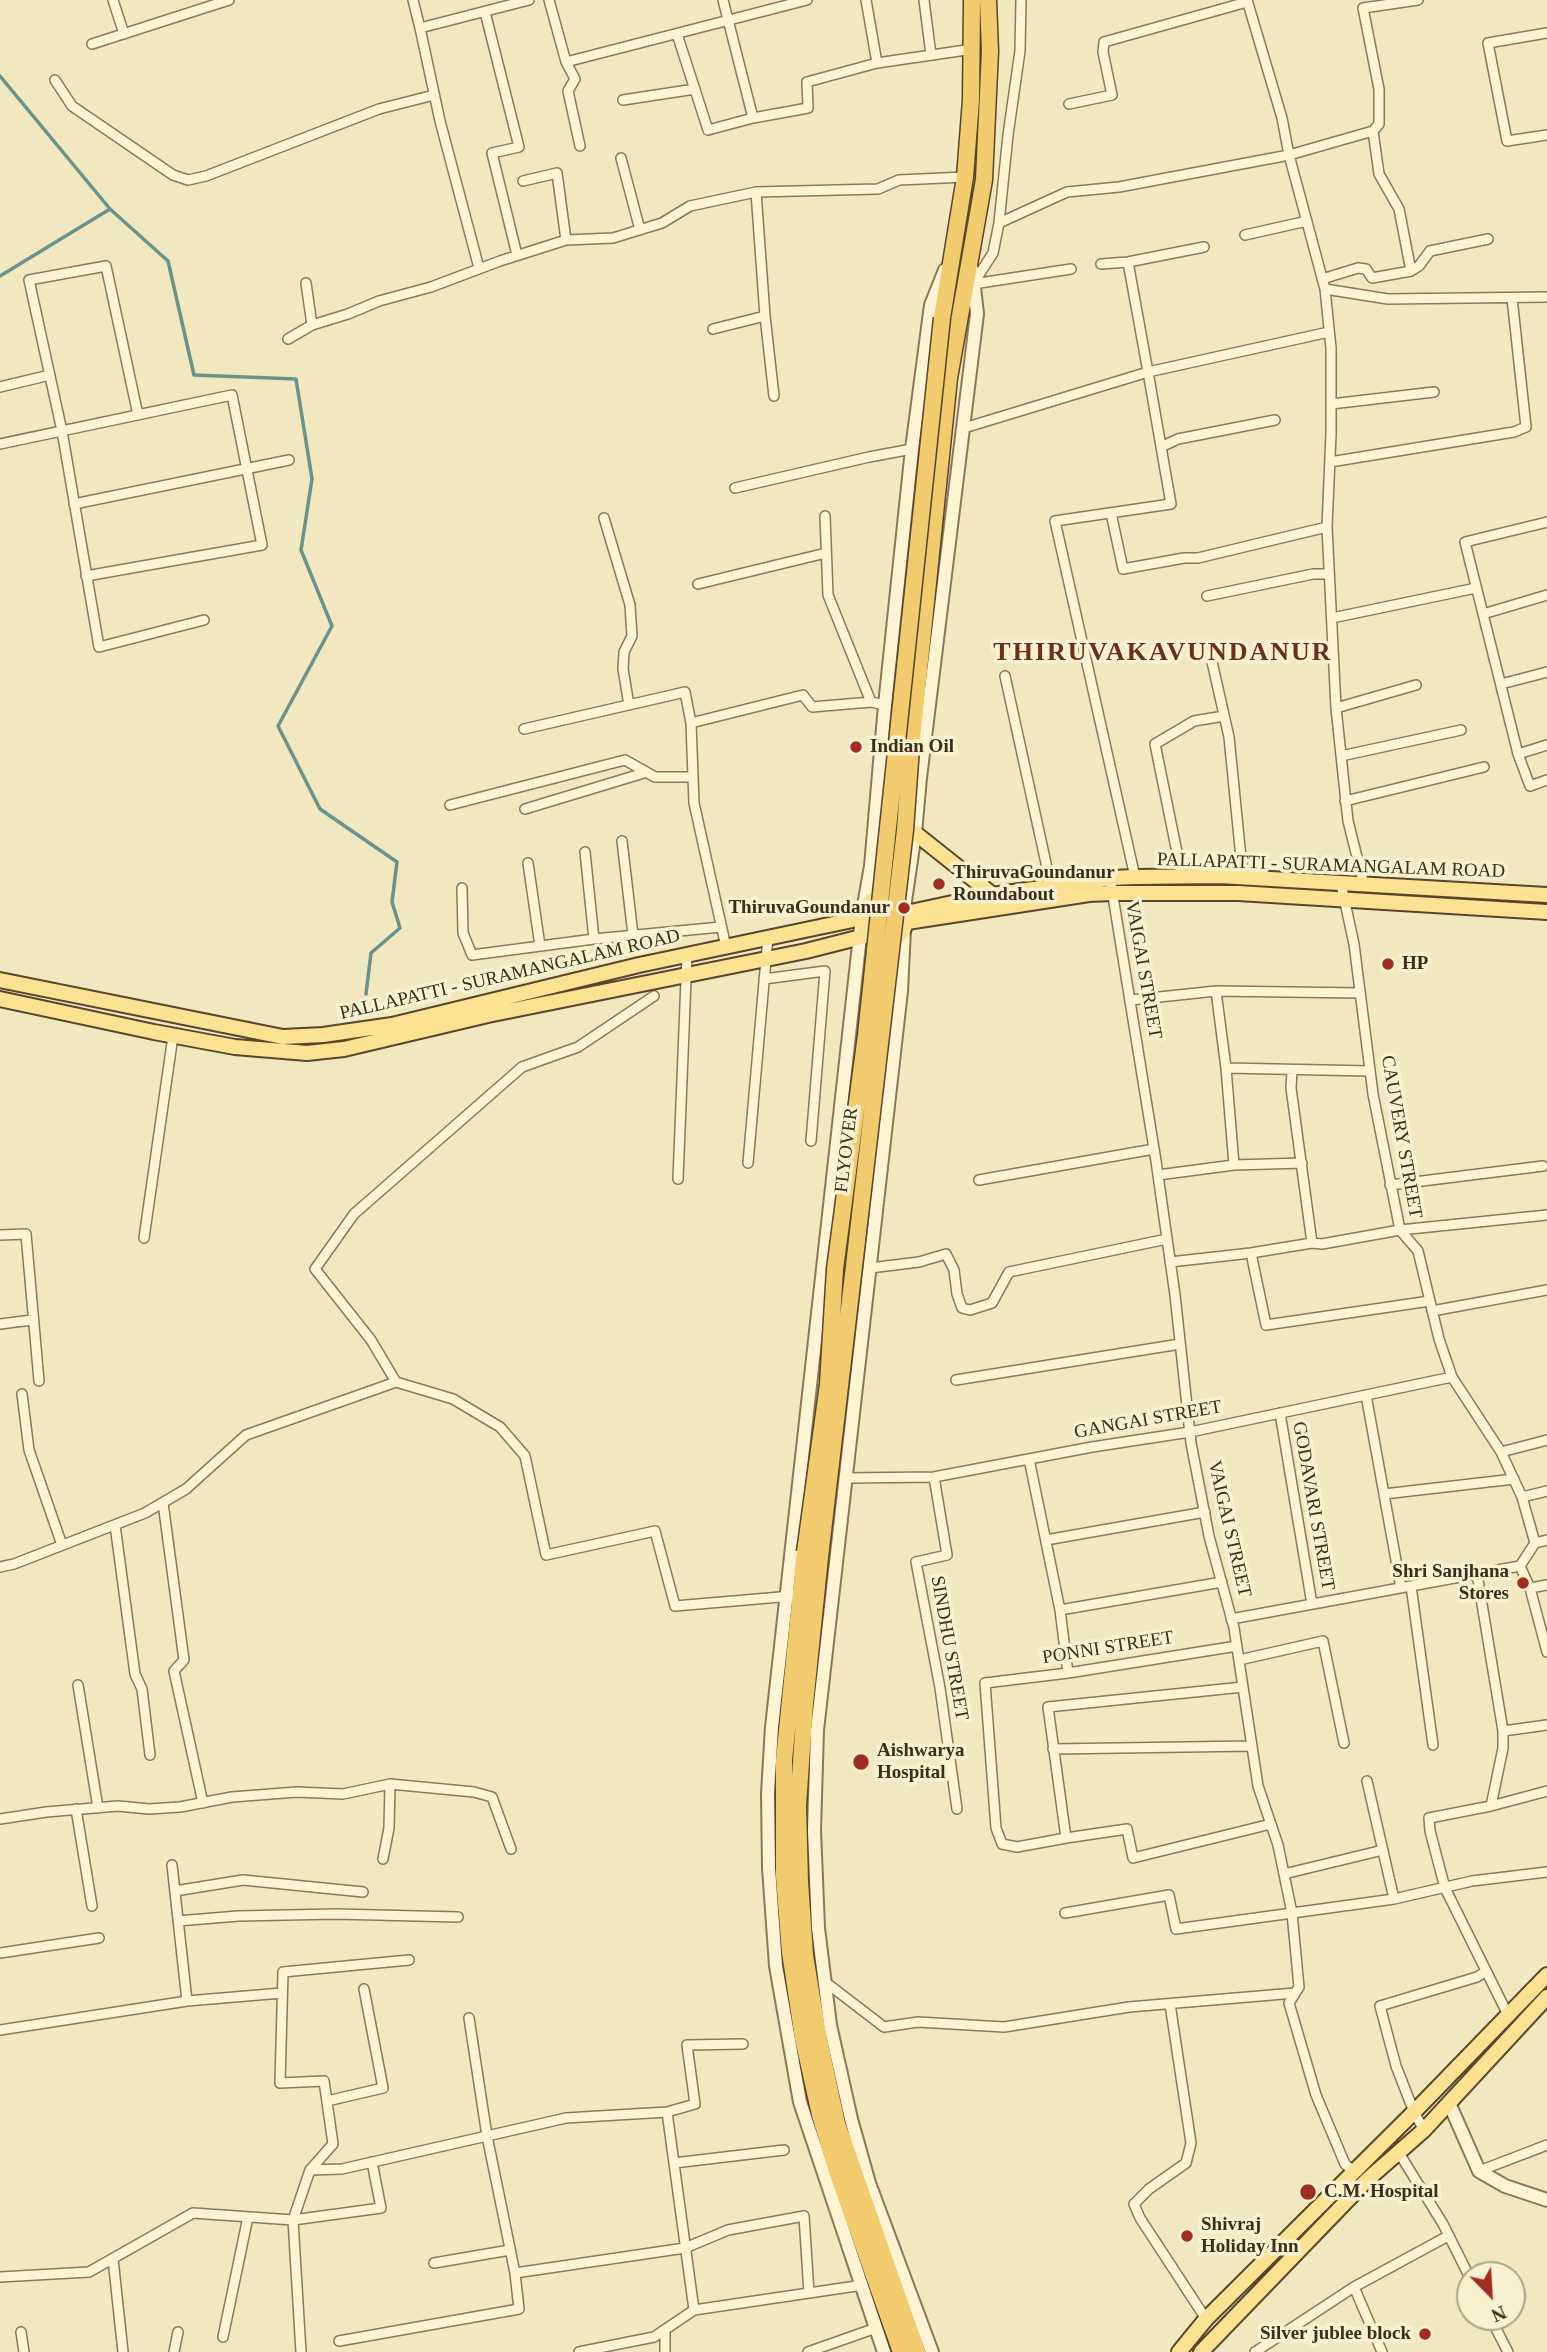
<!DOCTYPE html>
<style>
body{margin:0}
#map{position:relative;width:1547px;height:2352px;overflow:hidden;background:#f2e8bf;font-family:"Times New Roman",serif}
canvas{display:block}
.north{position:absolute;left:1456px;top:2261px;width:70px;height:70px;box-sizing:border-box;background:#f8f1d0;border:2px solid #aca388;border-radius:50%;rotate:156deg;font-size:19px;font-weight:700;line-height:28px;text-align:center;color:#3a2e1c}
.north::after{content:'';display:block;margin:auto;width:24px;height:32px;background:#a12d20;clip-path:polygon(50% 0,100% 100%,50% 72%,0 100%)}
</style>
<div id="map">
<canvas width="1547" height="2352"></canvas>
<div class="north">N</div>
</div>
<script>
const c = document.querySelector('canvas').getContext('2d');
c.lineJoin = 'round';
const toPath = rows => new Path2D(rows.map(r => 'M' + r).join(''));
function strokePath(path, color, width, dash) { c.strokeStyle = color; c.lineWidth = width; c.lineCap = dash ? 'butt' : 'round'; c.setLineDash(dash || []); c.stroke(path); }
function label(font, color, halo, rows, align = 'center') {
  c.font = font + ' "Times New Roman",serif'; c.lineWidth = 7; c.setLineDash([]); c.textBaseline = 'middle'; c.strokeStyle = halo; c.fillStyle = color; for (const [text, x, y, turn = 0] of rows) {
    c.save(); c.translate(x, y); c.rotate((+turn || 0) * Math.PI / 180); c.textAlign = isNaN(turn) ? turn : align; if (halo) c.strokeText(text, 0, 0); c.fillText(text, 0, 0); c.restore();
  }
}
const stream = toPath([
 [0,76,110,209,168,261,194,375,296,379,312,479,301,550,332,626,278,726,320,809,397,862,392,902,400,928,371,953,366,994],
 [0,276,110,209]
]);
const minor = toPath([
 [113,0,124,34],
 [413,0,420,28,529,0],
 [549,0,566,62,807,0],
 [723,0,753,118,808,108,807,82,877,63,866,0],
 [924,0,931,55],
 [1247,0,1282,118,1289,155,1325,289,1331,348,1331,434,1327,527,1336,708,1348,821,1364,885],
 [485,12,519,147,492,153,517,255],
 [420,28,440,121,479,268],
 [1547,33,1488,43,1507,141,1547,135],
 [677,34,708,130,753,118],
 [92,44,229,0],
 [566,62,575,79,568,91,580,146],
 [877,63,973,49],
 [55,80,72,106,173,175,188,180,206,176,379,109,434,95],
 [623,100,695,89],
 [1069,104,1112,95,1103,52,1104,42,1247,2],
 [621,158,640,230],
 [523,181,557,173,566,240],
 [756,192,765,316,774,396],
 [999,223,1067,192,1119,187,1289,155,1373,131,1379,124,1379,89,1363,8,1418,0],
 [1245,235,1307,221],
 [1128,262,1148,372,1329,332],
 [1101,264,1128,262,1204,247],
 [1411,271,1419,266,1430,251,1488,239],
 [1322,279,1358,268,1366,269,1372,278,1411,271,1399,209,1379,174,1373,131],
 [306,283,312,325],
 [973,284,993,253,999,223,1008,135,1020,51,1021,0],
 [973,284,1071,269],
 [1325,289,1388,299,1547,297],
 [713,329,765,316],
 [288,339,312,325,348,314,379,301,431,287,500,261,566,240,613,238,662,223,690,206,756,192,878,189,899,180,965,177],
 [0,387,50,375],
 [1331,404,1434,392],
 [138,415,106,266,29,280,62,431,99,647,204,620],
 [964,428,1148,372,1171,504,1055,521,1135,877],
 [0,444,232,395,262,545,86,576],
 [1161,447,1178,439,1275,420],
 [1330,462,1514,432,1526,427,1512,298],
 [735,488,869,457,912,449],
 [74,504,289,460],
 [1111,513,1123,569,1184,558,1198,558,1327,527],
 [825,516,828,595,871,702],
 [604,518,630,605,632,636,624,652,623,669,629,705],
 [1547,522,1465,542,1518,754,1530,786,1547,780],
 [698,584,826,553],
 [1207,596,1313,574,1329,574],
 [1483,614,1547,595],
 [1332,618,1476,588],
 [1210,653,1229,737,1243,878],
 [1005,676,1051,886],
 [1501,684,1547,672],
 [1336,708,1416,685],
 [691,723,803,695,812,707,871,702,885,705],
 [524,729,685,692,691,723,694,803,726,947],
 [1518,754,1547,745],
 [1341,756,1461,730],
 [1345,801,1484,767],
 [450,805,625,760,655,777,693,777],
 [525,809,644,773],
 [622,841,633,935],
 [585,852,594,939],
 [528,863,540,946],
 [1182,877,1155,744,1194,721,1224,716],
 [1110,878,1156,1161,1175,1295,1191,1443,1209,1536,1234,1628,1258,1786,1278,1845,1292,1913,1299,1987,1289,2003,1316,2095,1345,2164,1353,2171],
 [1341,884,1354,944,1373,1094,1400,1230,1418,1251,1439,1339,1452,1377,1501,1452,1522,1497,1535,1543,1520,1566,1530,1588,1547,1652],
 [462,888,463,933,472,955,594,939,721,927],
 [764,979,825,971,811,1141],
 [1216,991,1226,1068,1234,1165],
 [1131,1000,1216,991,1360,993],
 [1226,1068,1370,1071],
 [1292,1071,1291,1088,1312,1243],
 [748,1163,768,937],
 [1158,1175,1234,1165,1302,1163],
 [678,1179,687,955],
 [979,1180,1154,1149],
 [1390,1185,1543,1166],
 [0,1235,26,1234,39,1381],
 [144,1238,173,1036],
 [1251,1253,1266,1325,1430,1301],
 [1170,1262,1251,1253,1312,1243,1322,1244,1400,1230,1547,1215],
 [870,1268,919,1262,946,1254,954,1270,957,1294,962,1308,970,1310,992,1303,1009,1272,1167,1239],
 [1432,1311,1547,1290],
 [0,1324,32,1320],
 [956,1380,1180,1344],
 [396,1382,371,1340,315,1269,354,1214,522,1067,578,1047,654,996],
 [22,1394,29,1450,62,1545],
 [1366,1395,1401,1588],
 [1280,1413,1312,1604],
 [1501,1452,1547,1440],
 [1029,1459,1060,1610,1068,1673],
 [934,1477,947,1555,916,1562,940,1688,957,1809],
 [847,1478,934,1477,1092,1447,1190,1432,1452,1377],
 [1384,1494,1514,1479],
 [1522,1497,1547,1491],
 [163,1503,184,1660,174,1671,203,1803],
 [115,1525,135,1674,142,1689,150,1755],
 [1046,1540,1205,1512],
 [1535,1543,1547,1540],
 [0,1567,14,1564,145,1513,186,1489,246,1435,396,1382,453,1399,500,1427,525,1456,546,1555,655,1531,675,1606,792,1596],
 [1477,1574,1503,1731,1503,1748,1491,1806],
 [1411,1586,1433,1745],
 [1530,1588,1547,1585],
 [1060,1610,1222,1582],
 [1231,1619,1520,1566],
 [1237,1646,1068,1673,985,1683,996,1828,1002,1844,1017,1847,1066,1838,1048,1707,1243,1687],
 [1239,1660,1323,1641,1344,1743],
 [78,1685,98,1808],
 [1503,1731,1547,1725],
 [1053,1749,1251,1746],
 [1367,1781,1394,1899],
 [76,1809,92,1906],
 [0,1819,46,1812,118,1806,149,1809,180,1807,232,1797,297,1792,343,1794,390,1784,474,1792,492,1797,511,1849],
 [1066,1838,1127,1829,1133,1858,1271,1824],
 [383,1859,389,1828,390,1784],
 [172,1865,187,2001],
 [1284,1874,1383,1850],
 [175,1891,243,1880,363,1892],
 [1065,1913,1169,1895,1176,1929,1394,1899,1472,1881,1547,1872],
 [178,1921,238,1916,336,1914,458,1917],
 [0,1953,99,1938],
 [824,1981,884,2027,918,2022,1004,2027,1129,2007,1295,1993],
 [1170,2004,1191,2143,1186,2163,1149,2189,1134,2204,1140,2218,1206,2319],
 [1508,2015,1445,1888,1430,1831,1429,1818,1491,1806,1547,1791],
 [469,2018,487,2136,515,2273,685,2248,728,2230,804,2216,809,2293],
 [0,2030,187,2001,282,1993],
 [327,2101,383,2088,364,1989],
 [667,2112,695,2104,687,2045,743,2044],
 [1424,2130,1414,2112,1396,2066,1380,2006,1477,1977,1485,1972],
 [1399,2153,1443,2224,1470,2278],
 [674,2163,784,2150],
 [310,2170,342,2169,566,2118,667,2112,694,2310],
 [1479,2171,1547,2145],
 [113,2259,123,2352],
 [434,2263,510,2250],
 [0,2277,89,2272,193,2213,293,2220,310,2170,333,2144,324,2081,280,2083,283,1972,409,1960],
 [1354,2287,1382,2352],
 [1490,2317,1508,2352],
 [21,2332,24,2352],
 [223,2337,248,2217],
 [339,2341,519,2309,515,2273],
 [174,2352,178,2332],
 [301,2352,293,2220,381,2208,372,2162],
 [579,2352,654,2337,694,2310,863,2285],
 [665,2352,665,2330],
 [808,2352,876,2328],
 [1255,2352,1354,2287,1448,2236]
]);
const tertiary = toPath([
 [904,908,915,833,920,778,977,314,972,269],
 [863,911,871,866,885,705,912,449,931,305,945,270],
 [862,918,772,1727,768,1793,769,1868,776,1966,800,2102,884,2352],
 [904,929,901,991,817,1730,814,1830,818,1928,830,2025,851,2119,869,2183,932,2352],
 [1449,2103,1479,2171,1505,2186,1547,2200]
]);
const primary = toPath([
 [915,833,993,895],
 '862 919a22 22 0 1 1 44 0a22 22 0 1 1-44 0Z',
 [906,913,985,896,1110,878,1135,877,1219,876,1547,895],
 [907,922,1089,894,1112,893,1238,893,1547,912],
 [0,980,283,1037,323,1035,392,1025,639,965,862,918],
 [0,999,154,1032,235,1047,307,1053,344,1049,488,1015,806,951,869,935],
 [1179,2352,1206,2319,1414,2112,1547,1975],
 [1201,2352,1367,2180,1424,2130,1547,1997]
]);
const trunk = toPath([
 [942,318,965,177,971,100,972,0],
 [911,748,949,378,984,180,990,51,988,0],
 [805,1552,784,1760,784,1876,790,1952,803,2038,820,2115,838,2174,901,2352],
 [820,1557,805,1704,798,1806,800,1882,805,1955,818,2035,837,2124,917,2352]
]);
const trunkBridge = toPath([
 [805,1552,828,1384,835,1269,866,1035,942,318],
 [820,1557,905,830,911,748]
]);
const markers = [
 [856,747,7,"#a12d20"],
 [939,884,7,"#a12d20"],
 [904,908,7,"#a12d20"],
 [1388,964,7,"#a12d20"],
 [1523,1583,7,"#a12d20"],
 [861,1762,9,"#a12d20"],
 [1308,2192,9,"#a12d20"],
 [1187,2236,7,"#a12d20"],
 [1425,2334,7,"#a12d20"]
];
const poiNames = [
 ["Indian Oil",870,747],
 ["ThiruvaGoundanur",953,873],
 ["Roundabout",953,895],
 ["ThiruvaGoundanur",890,908,"right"],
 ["HP",1402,964],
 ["Shri Sanjhana",1509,1572,"right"],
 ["Stores",1509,1594,"right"],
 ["Aishwarya",877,1751],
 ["Hospital",877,1773],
 ["C.M. Hospital",1324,2192],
 ["Shivraj",1201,2225],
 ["Holiday Inn",1201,2247],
 ["Silver jublee block",1411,2334,"right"]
];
const streetNames = [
 ["PALLAPATTI - SURAMANGALAM ROAD",1331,866,2],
 ["VAIGAI STREET",1143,970,80],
 ["PALLAPATTI - SURAMANGALAM ROAD",510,975,-13],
 ["CAUVERY STREET",1401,1137,80],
 ["FLYOVER",847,1150,-83],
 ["GANGAI STREET",1148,1420,-10],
 ["GODAVARI STREET",1313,1506,80],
 ["VAIGAI STREET",1229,1529,77],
 ["SINDHU STREET",949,1648,80],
 ["PONNI STREET",1108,1648,-9]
];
const districtNames = [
 ["THIRUVAKAVUNDANUR",1163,653]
];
strokePath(stream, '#69928c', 3.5);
strokePath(minor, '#8c7856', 12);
strokePath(tertiary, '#8c7856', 16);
strokePath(primary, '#59452b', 18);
strokePath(trunk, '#59452b', 19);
strokePath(minor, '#fcf4d3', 9);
strokePath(tertiary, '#fcf4d3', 12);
strokePath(primary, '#f9e393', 14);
strokePath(trunk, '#f1cb6e', 16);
strokePath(trunkBridge, '#59452b', 19, []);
strokePath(trunkBridge, '#f1cb6e', 16);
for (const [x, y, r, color] of markers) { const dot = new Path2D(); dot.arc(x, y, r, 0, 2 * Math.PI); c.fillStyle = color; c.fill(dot); strokePath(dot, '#f8f1d0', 2.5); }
label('bold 19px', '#3a2e1c', '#f8f1d0', poiNames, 'left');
label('19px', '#3a2e1c', '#f8f1d0', streetNames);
c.letterSpacing = '2px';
label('bold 26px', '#6b3117', '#f8f1d0', districtNames);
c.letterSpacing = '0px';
</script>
